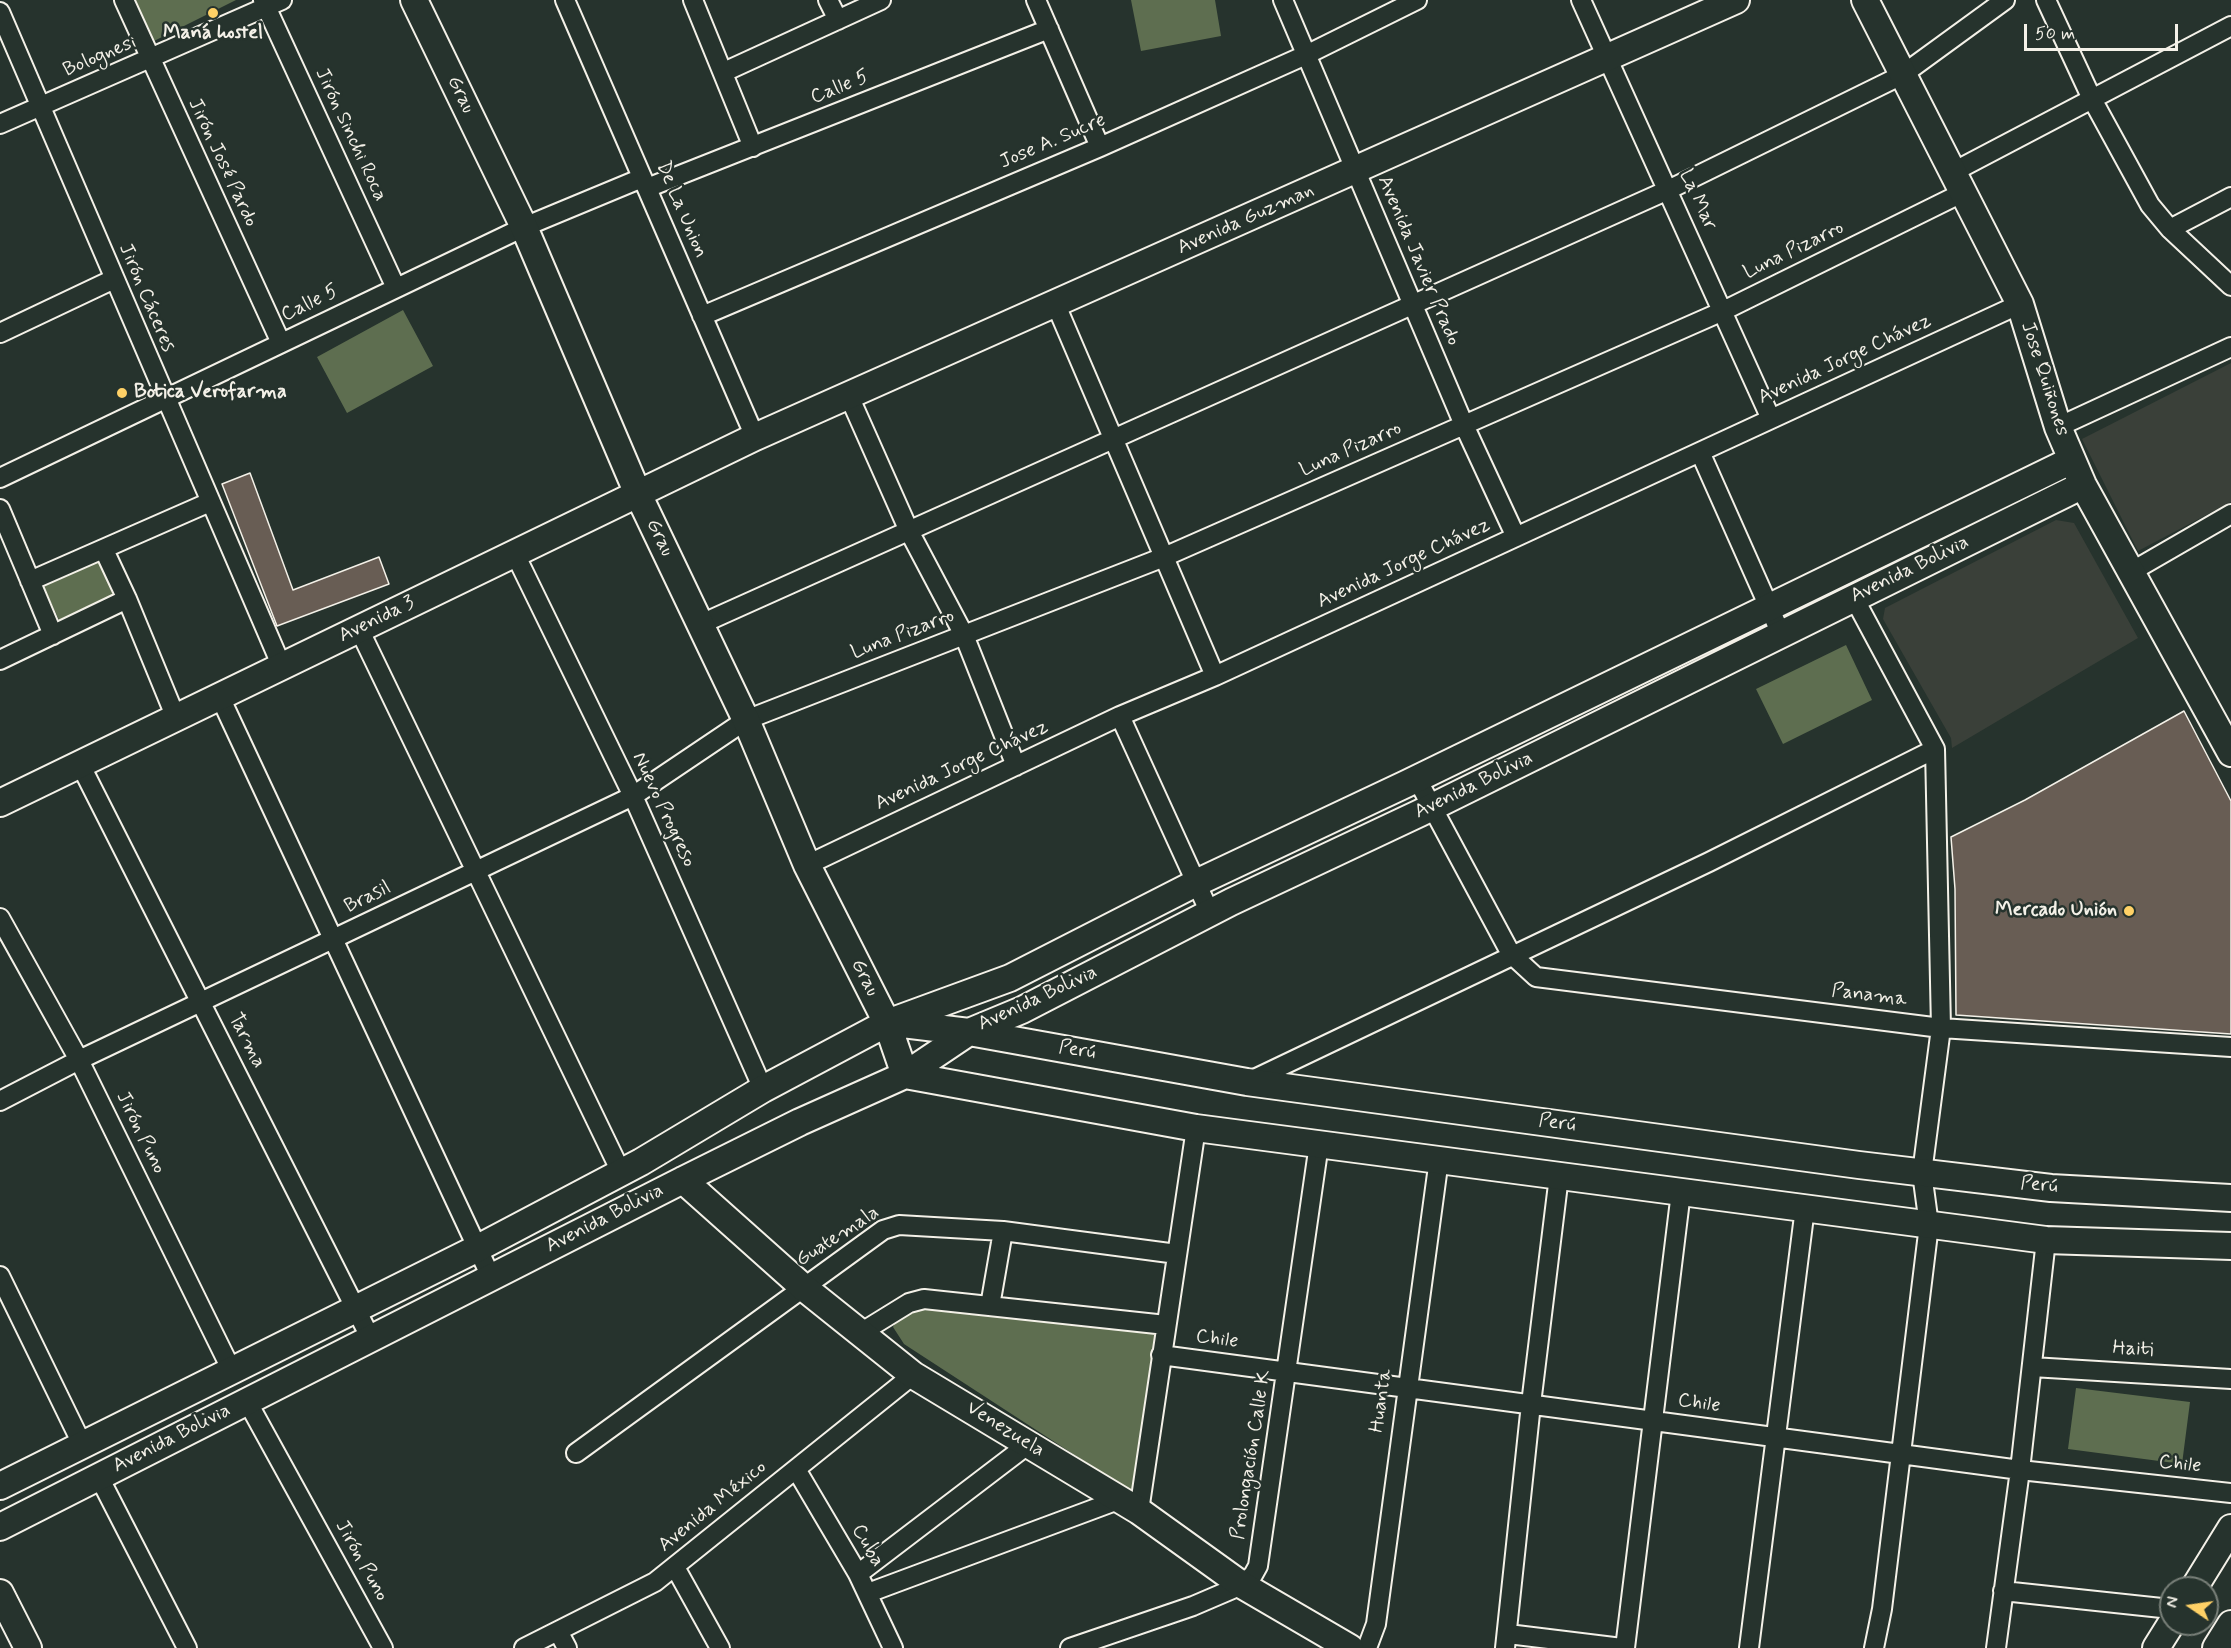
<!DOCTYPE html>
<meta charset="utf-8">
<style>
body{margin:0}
#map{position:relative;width:2231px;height:1648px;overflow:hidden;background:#26332d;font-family:Mynerve,sans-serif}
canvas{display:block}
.north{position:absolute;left:2159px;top:1576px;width:60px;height:60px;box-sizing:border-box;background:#26332d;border:2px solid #787f78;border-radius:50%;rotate:283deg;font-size:16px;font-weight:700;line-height:24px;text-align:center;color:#f4f1e8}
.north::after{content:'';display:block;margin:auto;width:21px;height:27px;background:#ffd166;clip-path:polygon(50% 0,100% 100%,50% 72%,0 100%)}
.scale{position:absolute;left:2024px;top:24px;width:154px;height:27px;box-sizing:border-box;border:3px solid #f4f1e8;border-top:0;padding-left:8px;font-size:18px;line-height:21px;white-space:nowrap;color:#f4f1e8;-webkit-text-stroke:4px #26332d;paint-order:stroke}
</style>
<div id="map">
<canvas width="2231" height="1648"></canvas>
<div class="north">N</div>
<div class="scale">50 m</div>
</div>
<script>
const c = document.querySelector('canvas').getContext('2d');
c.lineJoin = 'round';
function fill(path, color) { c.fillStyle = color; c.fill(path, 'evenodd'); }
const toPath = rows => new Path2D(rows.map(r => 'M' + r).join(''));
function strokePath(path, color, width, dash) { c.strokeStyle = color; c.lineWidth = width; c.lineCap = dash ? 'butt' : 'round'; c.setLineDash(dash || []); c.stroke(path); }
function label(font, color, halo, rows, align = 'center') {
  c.font = font + ' Mynerve,sans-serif'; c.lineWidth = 5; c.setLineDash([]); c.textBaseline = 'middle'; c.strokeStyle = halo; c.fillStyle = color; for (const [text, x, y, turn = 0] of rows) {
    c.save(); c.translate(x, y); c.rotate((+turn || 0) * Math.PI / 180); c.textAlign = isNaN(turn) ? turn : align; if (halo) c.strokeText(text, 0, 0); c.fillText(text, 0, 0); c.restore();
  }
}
const built = toPath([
 [2231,363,2231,502,2138,551,2082,439],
 [2056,520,2074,523,2138,638,1952,748,1951,738,1883,619,1885,608]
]);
const green = toPath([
 [135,0,236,0,152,42],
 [1131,0,1215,0,1221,36,1141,51],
 [403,310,433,366,347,413,317,357],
 [104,554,121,593,60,622,42,583],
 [1846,645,1872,700,1783,744,1756,689],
 [928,1301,1148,1329,1157,1336,1138,1488,1130,1491,904,1344,893,1327,897,1319],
 [2076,1388,2190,1402,2182,1464,2068,1449]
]);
const building = toPath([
 [250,473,293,590,379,557,389,584,277,626,222,484,250,473],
 [2184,711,2231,801,2231,1034,1956,1015,1955,889,1951,837,2025,800,2184,711]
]);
const street = toPath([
 [124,0,281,343],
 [263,0,396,288],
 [565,0,755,437],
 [693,0,753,147],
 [828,0,838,20],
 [1036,0,1100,147],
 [1283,0,1464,425,1516,537],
 [1581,0,1771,419],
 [2046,0,2092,99,2150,205,2170,229,2231,286],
 [0,12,282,667],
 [724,72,881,0],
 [0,124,282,0],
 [1953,172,2231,26],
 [647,188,1049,29],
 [2170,229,2231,197],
 [1056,305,1215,676],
 [702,316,1100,147,1308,54,1417,0],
 [0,333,114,279],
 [849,396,909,531,964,635,1016,766],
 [2058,427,2231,347],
 [1700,452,1781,634],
 [0,478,524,227,642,178],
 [0,509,53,635],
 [104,550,127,599,176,718],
 [515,554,633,796,763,1089],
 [2129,573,2231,514],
 [30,581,210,502],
 [1854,598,1935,749,1941,1028,1922,1173,1929,1225,1882,1609,1874,1648],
 [701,624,1668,190,1902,75,2005,0],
 [359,629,621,1172],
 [0,660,127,599],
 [220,697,491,1277],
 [1120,716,1210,913],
 [80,764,371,1339],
 [1417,779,1511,954,1536,977,1941,1028,2231,1047],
 [807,865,1120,716,1215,676,2020,304],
 [0,918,79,1060,232,1371],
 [1248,1082,1709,862,1935,749],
 [0,1101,79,1060,633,796,746,720,1164,557,1723,311,1962,193],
 [0,1276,83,1446],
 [990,1306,1003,1231],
 [862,1332,909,1303,924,1299,1166,1325],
 [1161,1355,2020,1470,2231,1493],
 [2032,1367,2231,1379],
 [247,1401,383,1648],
 [576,1453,883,1230,899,1225,1003,1231,1177,1254],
 [796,1469,858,1574,893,1648],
 [99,1477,187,1648],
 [1139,1511,1196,1128],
 [675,1567,720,1648],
 [858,1574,1030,1443],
 [2003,1591,2171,1609],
 [868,1593,1118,1500],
 [558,1631,567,1648],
 [1508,1634,1622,1648],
 [524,1648,655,1582,913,1375],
 [1070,1648,1193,1606,1242,1585,1253,1575,1258,1566,1319,1144],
 [1367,1648,1376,1624,1439,1159],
 [1505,1648,1531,1404,1559,1176],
 [1625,1648,1681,1192],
 [1749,1648,1805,1208],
 [1996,1648,2020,1470,2046,1240]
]);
const secondary = toPath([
 [414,0,524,227,638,494,746,720,807,865,887,1023,905,1075],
 [1865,0,2020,304,2058,427,2083,485,2231,753],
 [0,803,755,437,1736,0],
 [894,1023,969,1032,1247,1082,1859,1165,2051,1188,2231,1198],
 [905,1075,1196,1128,2046,1240,2231,1246],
 [683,1180,803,1287,913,1375,1139,1511,1242,1585,1350,1648],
 [0,1486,478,1248,641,1162,763,1089,887,1023,1010,978,1196,883,1406,784,2072,460],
 [0,1527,683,1180,800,1122,905,1075,969,1032,1022,1010,1231,902,1420,813,2083,485],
 [2194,1588,2231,1528],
 [0,1593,28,1648],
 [2156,1648,2171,1624],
 [2216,1648,2231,1624]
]);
const markers = [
 [213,13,6,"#ffd166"],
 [122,393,6,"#ffd166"],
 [2129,911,6,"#ffd166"]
];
const poiNames = [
 ["Maná hostel",213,34],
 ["Botica Verofarma",134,393,"left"],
 ["Mercado Unión",2117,911,"right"]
];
const streetNames = [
 ["Bolognesi",100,57,-23],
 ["Calle 5",840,88,-22],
 ["Grau",460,95,64],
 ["Jirón Sinchi Roca",350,135,65],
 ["Jose A. Sucre",1053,142,-23],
 ["Jirón José Pardo",222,163,65],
 ["La Mar",1697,200,65],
 ["De La Union",681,210,67],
 ["Avenida Guzman",1246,220,-24],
 ["Luna Pizarro",1794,251,-26],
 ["Avenida Javier Prado",1418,261,67],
 ["Jirón Cáceres",146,298,67],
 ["Calle 5",310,304,-26],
 ["Avenida Jorge Chávez",1845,360,-25],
 ["Jose Quiñones",2044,379,72],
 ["Luna Pizarro",1351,450,-24],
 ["Grau",659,538,64],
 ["Avenida Jorge Chávez",1404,564,-25],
 ["Avenida Bolivia",1910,570,-26],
 ["Avenida 3",377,620,-26],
 ["Luna Pizarro",903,635,-21],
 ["Avenida Jorge Chávez",962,766,-25],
 ["Avenida Bolivia",1474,786,-26],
 ["Nuevo Progreso",663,810,65],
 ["Brasil",368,898,-26],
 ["Grau",864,978,63],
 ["Panama",1869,996,7],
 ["Avenida Bolivia",1038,999,-25],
 ["Tarma",246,1041,63],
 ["Perú",1077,1051,10],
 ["Perú",1557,1124,8],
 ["Jirón Puno",140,1133,64],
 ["Perú",2039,1186,6],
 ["Avenida Bolivia",605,1219,-27],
 ["Guatemala",838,1237,-33],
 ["Chile",1217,1340,7],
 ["Haiti",2133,1350,3],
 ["Huanta",1382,1401,-82],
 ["Chile",1699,1404,8],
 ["Venezuela",1005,1430,32],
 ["Avenida Bolivia",172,1439,-27],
 ["Prolongación Calle K",1252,1455,-81],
 ["Chile",2180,1465,6],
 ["Avenida México",713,1507,-39],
 ["Cuba",867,1546,60],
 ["Jirón Puno",361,1561,61]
];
fill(built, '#3a4039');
fill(green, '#5e6e50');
fill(building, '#685d54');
strokePath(building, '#f4f1e8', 1.5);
strokePath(street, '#f4f1e8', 22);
strokePath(secondary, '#f4f1e8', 30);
strokePath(street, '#26332d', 18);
strokePath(secondary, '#26332d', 26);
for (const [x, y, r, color] of markers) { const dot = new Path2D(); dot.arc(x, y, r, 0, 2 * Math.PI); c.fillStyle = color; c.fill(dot); strokePath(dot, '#26332d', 2); }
label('bold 20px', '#f4f1e8', '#26332d', poiNames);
label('20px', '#f4f1e8', '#26332d', streetNames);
</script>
